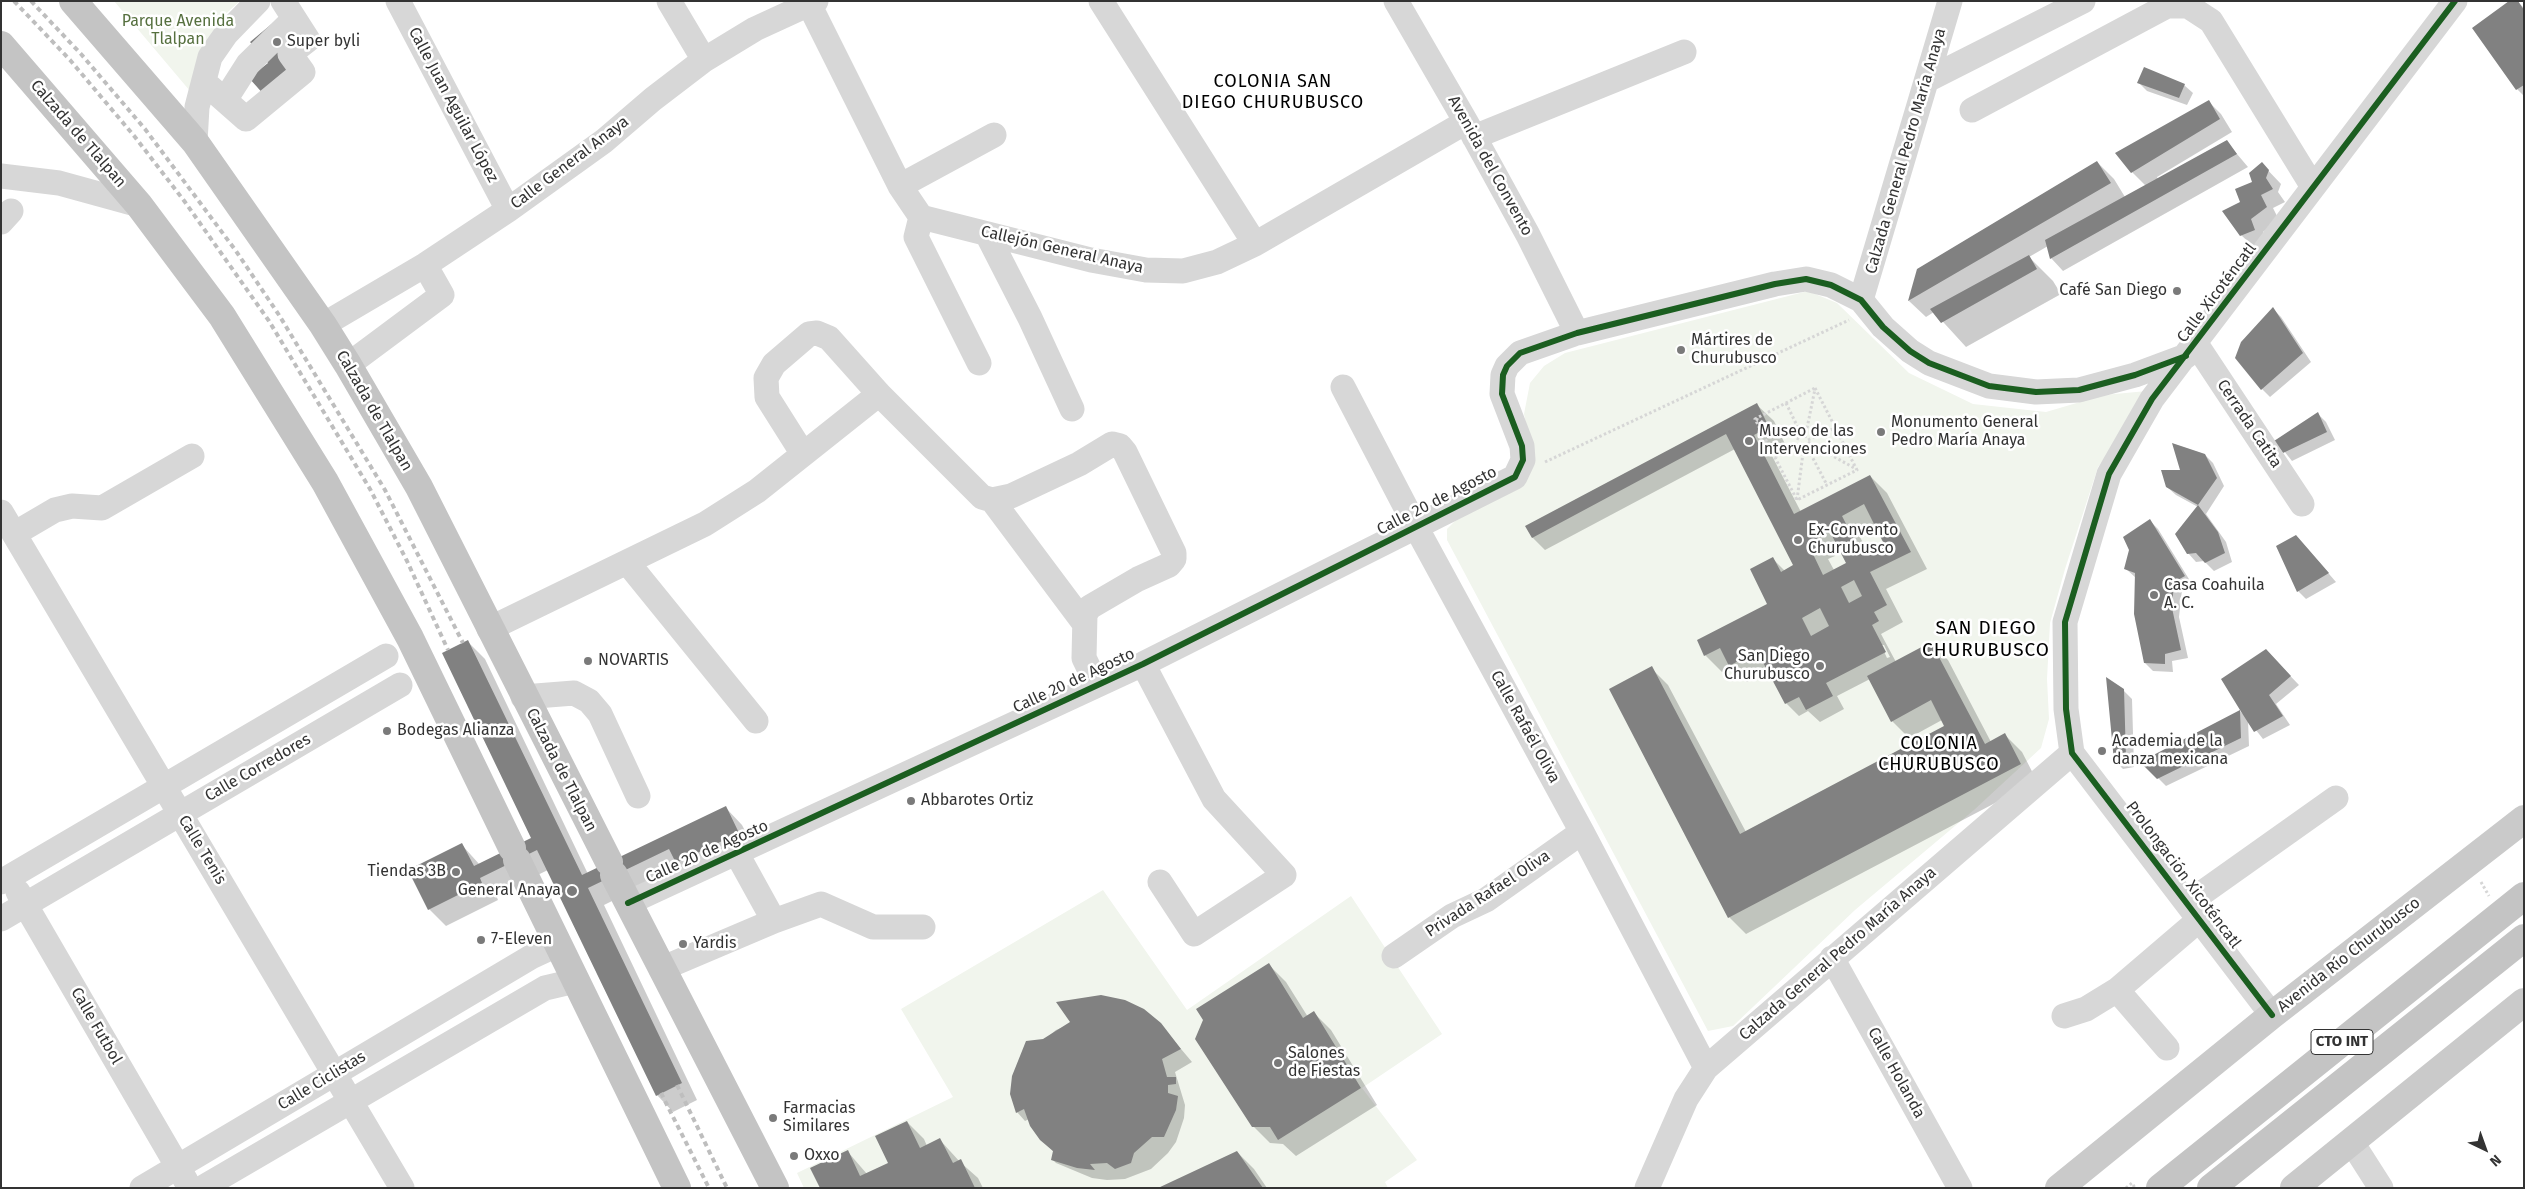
<!DOCTYPE html>
<meta charset="utf-8">
<style>
body{margin:0}
#map{position:relative;width:2525px;height:1189px;overflow:hidden;background:#fff;font-family:"Fira Sans",sans-serif}
canvas{display:block}
.frame{position:absolute;inset:0;border:2px solid #333;pointer-events:none}
.north{position:absolute;left:2460px;top:1124px;width:50px;height:50px;-webkit-text-stroke:4px #fff;paint-order:stroke;rotate:138deg;font-size:14px;font-weight:700;line-height:20px;text-align:center;color:#333}
.north::after{content:'';display:block;margin:auto;width:18px;height:22px;background:#333;clip-path:polygon(50% 0,100% 100%,50% 72%,0 100%)}
</style>
<div id="map">
<canvas width="2525" height="1189"></canvas>
<div class="frame"></div>
<div class="north">N</div>
</div>
<script>
const c = document.querySelector('canvas').getContext('2d');
c.lineJoin = 'round';
function fill(path, color) { c.fillStyle = color; c.fill(path, 'evenodd'); }
const toPath = rows => new Path2D(rows.map(r => 'M' + r).join(''));
function strokePath(path, color, width, dash) { c.strokeStyle = color; c.lineWidth = width; c.lineCap = dash ? 'butt' : 'round'; c.setLineDash(dash || []); c.stroke(path); }
function label(font, color, halo, rows, align = 'center') {
  c.font = font + ' "Fira Sans",sans-serif'; c.lineWidth = 5; c.setLineDash([]); c.textBaseline = 'middle'; c.strokeStyle = halo; c.fillStyle = color; for (const [text, x, y, turn = 0] of rows) {
    c.save(); c.translate(x, y); c.rotate((+turn || 0) * Math.PI / 180); c.textAlign = isNaN(turn) ? turn : align; if (halo) c.strokeText(text, 0, 0); c.fillText(text, 0, 0); c.restore();
  }
}
const green = toPath([
 [114,1,240,1,221,18,204,45,190,91],
 [1808,291,1837,303,1909,373,1973,404,2046,412,2104,395,2147,391,2152,395,2098,467,2065,569,2050,623,2047,679,2049,719,2041,748,1974,810,1855,910,1733,1026,1708,1031,1447,540,1447,529,1455,521,1514,489,1528,478,1532,466,1532,454,1524,414,1530,383,1544,366,1565,353],
 [1103,890,1187,1010,1351,896,1442,1034,1362,1088,1417,1160,1385,1182,1388,1188,804,1188,797,1173,953,1097,901,1009]
]);
const shadow = toPath([
 [2517,1,2524,8,2524,96,2517,89],
 [2139,83,2184,85,2193,93,2187,105,2147,91],
 [2209,102,2221,114,2232,132,2157,177,2158,179,2226,141,2248,167,2063,271,2051,258,2048,246,2029,257,2053,281,2061,294,1966,347,1934,312,1926,317,1909,301,1918,270,2097,162,2114,179,2125,197,2146,186,2132,172],
 [2262,164,2281,184,2278,192,2285,202,2273,208,2279,220,2263,232,2267,242,2254,247,2241,235,2242,202],
 [2273,309,2281,317,2311,362,2270,397,2262,389],
 [1757,405,1774,421,1785,444,1770,452,1801,512,1870,476,1887,493,1927,569,1886,589,1903,622,1881,634,1896,662,1931,644,1948,660,1991,742,2005,735,2022,752,2037,781,1746,934,1729,917,1651,668,1668,685,1746,832,1946,726,1942,720,1909,738,1892,721,1870,679,1837,696,1844,709,1820,722,1808,711,1799,716,1786,703,1769,670,1747,682,1732,666,1722,672,1705,655,1769,605,1773,559,1785,571,1795,566,1735,449,1545,550,1533,538,1527,526],
 [1875,524,1886,544,1868,553,1858,533],
 [1837,543,1847,564,1834,570,1828,559,1835,556,1830,547],
 [1881,645,1884,645,1890,657,1887,658],
 [2318,414,2326,422,2335,440,2292,461,2276,441],
 [2205,455,2213,463,2224,486,2206,514,2226,542,2232,562,2214,571,2204,561,2196,562,2188,553,2198,507,2176,495,2167,487,2182,471],
 [2150,521,2158,529,2192,584,2182,590,2179,617,2188,658,2172,661,2173,672,2153,671,2145,663,2136,578,2125,568],
 [2304,545,2336,582,2306,599,2298,591],
 [468,642,485,659,588,874,726,808,742,825,755,850,681,867,604,905,697,1100,673,1112,657,1095,548,870,496,895,498,900,446,926,429,909,462,845,480,865,533,839],
 [2274,659,2299,685,2276,704,2290,725,2263,739,2248,720,2249,746,2166,786,2142,762,2240,711,2244,715],
 [2123,690,2132,699,2134,767,2123,769,2115,761],
 [1269,965,1286,982,1308,1017,1314,1013,1331,1030,1377,1105,1296,1156,1283,1144,1270,1143,1253,1126],
 [1073,1023,1160,1024,1192,1062,1175,1072,1185,1105,1184,1118,1176,1142,1168,1153,1151,1169,1125,1179,1107,1180,1092,1178,1056,1163,1052,1159,1054,1152,1041,1139,1029,1119,1025,1121,1017,1112,1044,1040,1056,1030],
 [907,1122,924,1139,927,1146,940,1140,960,1162,978,1178,983,1188,821,1188,848,1152,867,1174,890,1163],
 [1237,1152,1254,1169,1267,1188,1161,1188]
]);
const building = toPath([
 [2509,1,2518,1,2524,10,2524,85,2516,90,2472,28],
 [280,17,295,72,266,97,249,78,268,63,250,42],
 [2144,67,2185,84,2179,98,2137,83],
 [2209,100,2220,119,2131,173,2115,153],
 [2227,140,2237,154,2050,259,2045,240],
 [2097,161,2111,183,1908,301,1917,269],
 [2262,162,2269,170,2266,178,2273,189,2261,195,2267,207,2251,219,2255,230,2240,236,2222,211,2240,202,2235,189,2252,182,2249,173],
 [2029,255,2037,269,1941,323,1930,309],
 [2273,307,2303,353,2261,390,2235,358,2241,342],
 [1757,403,1769,427,1754,435,1794,514,1870,475,1911,552,1870,572,1887,605,1874,612,1879,621,1872,625,1886,652,1826,683,1833,696,1806,710,1799,697,1785,704,1757,651,1729,666,1720,648,1704,656,1697,640,1767,604,1750,569,1773,557,1781,572,1793,565,1726,434,1532,538,1525,526],
 [1864,504,1884,544,1862,555,1842,516],
 [1826,524,1846,563,1823,575,1813,554,1818,552,1813,542,1819,539,1814,530],
 [1854,580,1862,596,1849,603,1841,587],
 [1820,608,1829,626,1811,636,1802,618],
 [2318,412,2327,432,2283,453,2274,441],
 [2172,443,2205,454,2217,478,2198,505,2218,532,2225,553,2205,563,2196,553,2187,554,2175,534,2198,505,2166,487,2161,470,2180,470],
 [2150,519,2185,576,2174,582,2172,608,2181,650,2165,654,2165,664,2144,663,2134,614,2135,573,2124,569,2129,550,2123,537],
 [2296,535,2329,573,2297,592,2276,546],
 [468,640,582,875,726,806,739,833,676,863,669,849,588,888,682,1083,656,1096,537,850,480,878,482,883,428,910,408,870,462,843,474,866,531,838,442,653],
 [1931,642,1985,744,2005,733,2021,764,1728,918,1609,689,1652,666,1740,834,1944,726,1931,700,1891,722,1867,676],
 [2266,649,2291,676,2269,695,2283,716,2254,732,2240,710,2241,738,2157,779,2140,762,2240,710,2221,679],
 [2106,677,2124,689,2126,759,2114,761],
 [1269,963,1303,1018,1314,1011,1361,1088,1278,1140,1270,1127,1252,1127,1195,1039,1203,1020,1196,1009],
 [1101,995,1125,1000,1144,1009,1161,1023,1181,1049,1162,1059,1167,1077,1176,1077,1176,1084,1168,1085,1168,1093,1178,1096,1176,1110,1164,1137,1152,1137,1134,1153,1131,1163,1115,1169,1107,1163,1090,1164,1095,1170,1077,1168,1051,1160,1053,1151,1040,1140,1030,1126,1024,1109,1016,1113,1010,1094,1012,1076,1026,1041,1043,1039,1070,1022,1056,1002],
 [907,1121,920,1148,940,1138,953,1163,961,1159,975,1188,820,1188,810,1168,848,1150,860,1176,888,1163,875,1136],
 [1237,1151,1263,1188,1158,1188]
]);
const path = toPath([
 [1815,388,1857,470,1797,500,1755,419,1815,388],
 [1786,403,1803,438],
 [1756,419,1801,440],
 [1805,438,1815,389],
 [1808,440,1835,428],
 [1808,442,1856,469],
 [1806,445,1827,485],
 [1775,457,1802,443],
 [1545,462,1849,320],
 [1797,500,1804,445],
 [2481,882,2489,896],
 [2126,1188,2132,1183,2135,1188]
]);
const minor = toPath([
 [398,1,508,210],
 [669,1,704,60],
 [1101,1,1255,244],
 [1396,1,1466,122,1528,235,1577,333],
 [809,4,900,186,921,217,1091,260,1146,270,1183,271,1217,262,1255,244,1466,122],
 [1927,80,2083,1],
 [204,82,246,119,303,72,290,54,308,40,283,1],
 [225,100,248,64,294,19],
 [1972,110,2167,6,2188,6,2211,21,2313,187],
 [1474,137,1684,52],
 [195,142,197,107,210,57,226,34,258,1],
 [1,176,59,183,139,205],
 [900,186,994,135],
 [921,217,916,237,979,363],
 [1,222,11,211],
 [987,234,1030,318,1072,409],
 [1861,300,1950,1],
 [323,325,425,265,508,210,604,141,653,99,704,60,755,29,816,1],
 [2196,344,2302,504],
 [348,365,442,295,425,265],
 [1343,387,1416,527,1582,832,1706,1068],
 [803,454,767,397,766,378,774,364,809,334,817,333,829,338,879,394,982,497,992,500,1011,496,1079,464,1112,444,1120,446,1125,452,1174,553,1174,559,1169,565,1138,579,1090,607,1085,614,1084,658,1097,685],
 [992,500,1084,623],
 [1,512,402,1188],
 [14,534,55,510,72,506,102,508,192,456],
 [627,562,756,721],
 [489,629,705,524,757,491,879,394],
 [1143,664,1214,799,1284,875,1194,934,1160,882],
 [523,697,574,693,589,701,600,714,638,796],
 [737,854,774,921],
 [1,882,386,656],
 [18,892,186,1181],
 [628,903,1143,664,1515,477,1523,460,1522,446,1502,394,1503,375,1507,366,1520,353,1577,333,1775,284,1806,279,1831,285,1861,300,1883,327,1910,351,1929,363,1989,386,2036,392,2079,390,2135,375,2186,356],
 [2188,903,2336,798],
 [1,919,400,685],
 [1394,956,1452,916,1486,900,1582,832],
 [1832,958,1960,1188],
 [661,969,774,921,821,904,873,927,923,927],
 [2117,990,2167,1048],
 [2272,1015,2072,753,2066,709,2065,622,2109,474,2152,399,2455,1],
 [2064,1016,2086,1009,2117,990,2200,919],
 [2351,1141,2381,1188],
 [142,1188,531,957,557,945],
 [202,1188,545,988,575,981],
 [1647,1188,1686,1099,1706,1068,2072,753]
]);
const major = toPath([
 [2059,1188,2272,1015,2524,819],
 [2294,1188,2524,1002]
]);
const highway = toPath([
 [73,1,195,142,323,325,348,365,419,487,609,862],
 [1,45,139,205,222,316,325,482,410,638,512,848],
 [517,860,677,1188],
 [614,875,775,1188],
 [2160,1188,2524,896],
 [2211,1188,2524,938]
]);
const rail = toPath([
 [14,1,70,60,135,137,185,202,269,321,370,489,407,561,448,650],
 [31,1,81,54,145,129,236,251,279,315,385,490,463,643],
 [677,1085,727,1188],
 [661,1093,709,1188]
]);
const cycleway = toPath([
 [628,903,1143,664,1515,477,1523,460,1522,446,1502,394,1503,375,1507,366,1520,353,1577,333,1775,284,1806,279,1831,285,1861,300,1883,327,1910,351,1929,363,1989,386,2036,392,2079,390,2135,375,2186,356],
 [2272,1015,2072,753,2066,709,2065,622,2109,474,2152,399,2455,1]
]);
const markers = [
 [277,42,5,"#7a7a7a"],
 [2177,291,5,"#7a7a7a"],
 [1681,350,5,"#7a7a7a"],
 [1881,432,5,"#7a7a7a"],
 [1749,441,5,"#7a7a7a"],
 [1798,540,5,"#7a7a7a"],
 [2154,595,5,"#7a7a7a"],
 [588,661,5,"#7a7a7a"],
 [1820,666,5,"#7a7a7a"],
 [387,731,5,"#7a7a7a"],
 [2102,751,5,"#7a7a7a"],
 [911,801,5,"#7a7a7a"],
 [456,872,5,"#7a7a7a"],
 [572,891,6,"#7a7a7a"],
 [481,940,5,"#7a7a7a"],
 [683,944,5,"#7a7a7a"],
 [1278,1063,5,"#7a7a7a"],
 [773,1118,5,"#7a7a7a"],
 [794,1156,5,"#7a7a7a"]
];
const shields = [
 [2342,1042,62]
];
const shieldNames = [
 ["CTO INT",2342,1042]
];
const parkNames = [
 ["Parque Avenida",178,22],
 ["Tlalpan",178,40]
];
const poiNames = [
 ["Super byli",287,42],
 ["Café San Diego",2167,291,"right"],
 ["Mártires de",1691,341],
 ["Churubusco",1691,359],
 ["Monumento General",1891,423],
 ["Pedro María Anaya",1891,441],
 ["Museo de las",1759,432],
 ["Intervenciones",1759,450],
 ["Ex-Convento",1808,531],
 ["Churubusco",1808,549],
 ["Casa Coahuila",2164,586],
 ["A. C.",2164,604],
 ["San Diego",1810,657,"right"],
 ["Churubusco",1810,675,"right"],
 ["NOVARTIS",598,661],
 ["Bodegas Alianza",397,731],
 ["Academia de la",2112,742],
 ["danza mexicana",2112,760],
 ["Abbarotes Ortiz",921,801],
 ["Tiendas 3B",446,872,"right"],
 ["General Anaya",561,891,"right"],
 ["7-Eleven",491,940],
 ["Yardis",693,944],
 ["Salones",1288,1054],
 ["de Fiestas",1288,1072],
 ["Farmacias",783,1109],
 ["Similares",783,1127],
 ["Oxxo",804,1156]
];
const streetNames = [
 ["Calle Juan Aguilar López",453,105,62],
 ["Calzada de Tlalpan",78,134,49],
 ["Calzada General Pedro María Anaya",1906,151,-74],
 ["Calle General Anaya",570,163,-37],
 ["Avenida del Convento",1490,166,61],
 ["Callejón General Anaya",1062,250,13],
 ["Calle Xicoténcatl",2217,293,-53],
 ["Calzada de Tlalpan",374,411,60],
 ["Cerrada Catita",2249,424,56],
 ["Calle 20 de Agosto",1437,501,-27],
 ["Calle 20 de Agosto",1074,681,-25],
 ["Calle Rafaél Oliva",1525,727,61],
 ["Calle Corredores",258,768,-30],
 ["Calzada de Tlalpan",561,770,63],
 ["Calle Tenis",202,850,59],
 ["Calle 20 de Agosto",707,852,-24],
 ["Prolongación Xicoténcatl",2183,875,53],
 ["Privada Rafael Oliva",1488,894,-33],
 ["Calzada General Pedro María Anaya",1838,954,-41],
 ["Avenida Río Churubusco",2349,955,-38],
 ["Calle Futbol",96,1026,60],
 ["Calle Holanda",1896,1073,61],
 ["Calle Ciclistas",322,1081,-31]
];
const neighbourhoodNames = [
 ["COLONIA SAN",1273,82],
 ["DIEGO CHURUBUSCO",1273,103],
 ["COLONIA",1939,744],
 ["CHURUBUSCO",1939,765]
];
const quarterNames = [
 ["SAN DIEGO",1986,629],
 ["CHURUBUSCO",1986,651]
];
fill(green, '#f1f5ed');
fill(shadow, '#0003');
fill(building, '#818181');
strokePath(path, '#d6d6d6', 3, [2.5, 2.5]);
strokePath(minor, '#d7d7d7', 25);
strokePath(major, '#cacaca', 28);
strokePath(highway, '#c4c4c4', 28);
strokePath(rail, '#bebebe', 4, [5, 4]);
strokePath(cycleway, '#1b5e20', 6);
for (const [x, y, r, color] of markers) { const dot = new Path2D(); dot.arc(x, y, r, 0, 2 * Math.PI); c.fillStyle = color; c.fill(dot); strokePath(dot, '#fff', 2); }
for (const [x, y, w] of shields) { const box = new Path2D(); box.roundRect(x - w / 2, y - 12.5, w, 25, 4); c.fillStyle = '#fff'; c.fill(box); strokePath(box, '#333', 1); }
label('bold 15px', '#333', null, shieldNames);
label('16px', '#56703f', '#fff', parkNames);
label('16px', '#333', '#fff', poiNames, 'left');
label('16px', '#333', '#fff', streetNames);
c.letterSpacing = '1px';
label('18px', '#000', '#fff', neighbourhoodNames);
c.letterSpacing = '0px';
c.letterSpacing = '1px';
label('19px', '#000', '#fff', quarterNames);
c.letterSpacing = '0px';
</script>
